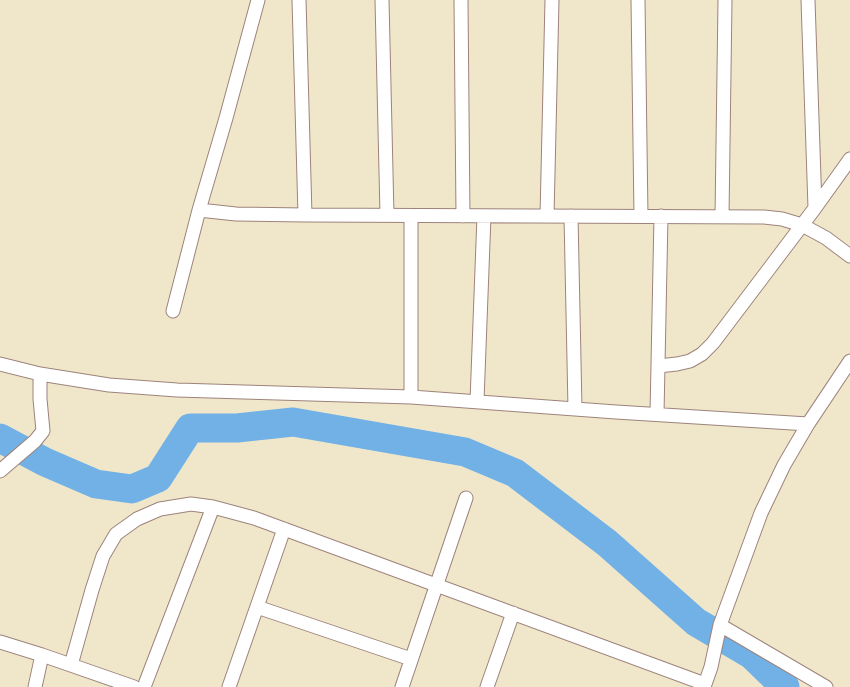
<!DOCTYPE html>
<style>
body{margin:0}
canvas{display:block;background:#f0e7cb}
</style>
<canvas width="850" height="687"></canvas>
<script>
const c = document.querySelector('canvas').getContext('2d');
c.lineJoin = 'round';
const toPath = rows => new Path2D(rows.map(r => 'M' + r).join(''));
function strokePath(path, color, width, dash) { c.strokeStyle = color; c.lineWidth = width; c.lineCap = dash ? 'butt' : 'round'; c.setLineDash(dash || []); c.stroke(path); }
const river = toPath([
 [0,438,45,462,96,484,132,489,158,478,190,428,237,428,293,422,465,452,515,473,607,543,696,622,752,655,785,687]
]);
const street = toPath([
 [299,0,305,215],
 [382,0,387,215],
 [461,0,463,216],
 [638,0,641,216],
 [808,0,815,208],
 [199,210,236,214,305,215,764,217,782,219,802,225,826,238,850,256],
 [411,216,411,397],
 [547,216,552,0],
 [571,216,575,409],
 [722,217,725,0],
 [173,311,199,210,226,118,258,0],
 [0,364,40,374,109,385,177,390,411,397,616,412,808,424],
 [658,366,677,364,690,361,702,354,713,343,815,208,850,159],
 [477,401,484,216],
 [657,414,661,216],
 [0,471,35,441,43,431,40,399,40,374],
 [257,607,411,659],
 [720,625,826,687],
 [0,642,42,655,134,687],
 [71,665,92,590,103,556,116,534,137,519,160,509,191,504,213,507,254,518,705,684],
 [35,687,42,655],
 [144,687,213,507],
 [229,687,284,529],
 [402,687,466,498],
 [487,687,513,613],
 [704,687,711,667,720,625,761,513,784,465,808,424,850,361]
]);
strokePath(river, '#72b1e5', 29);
strokePath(street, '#9d837b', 15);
strokePath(street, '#fff', 13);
</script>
